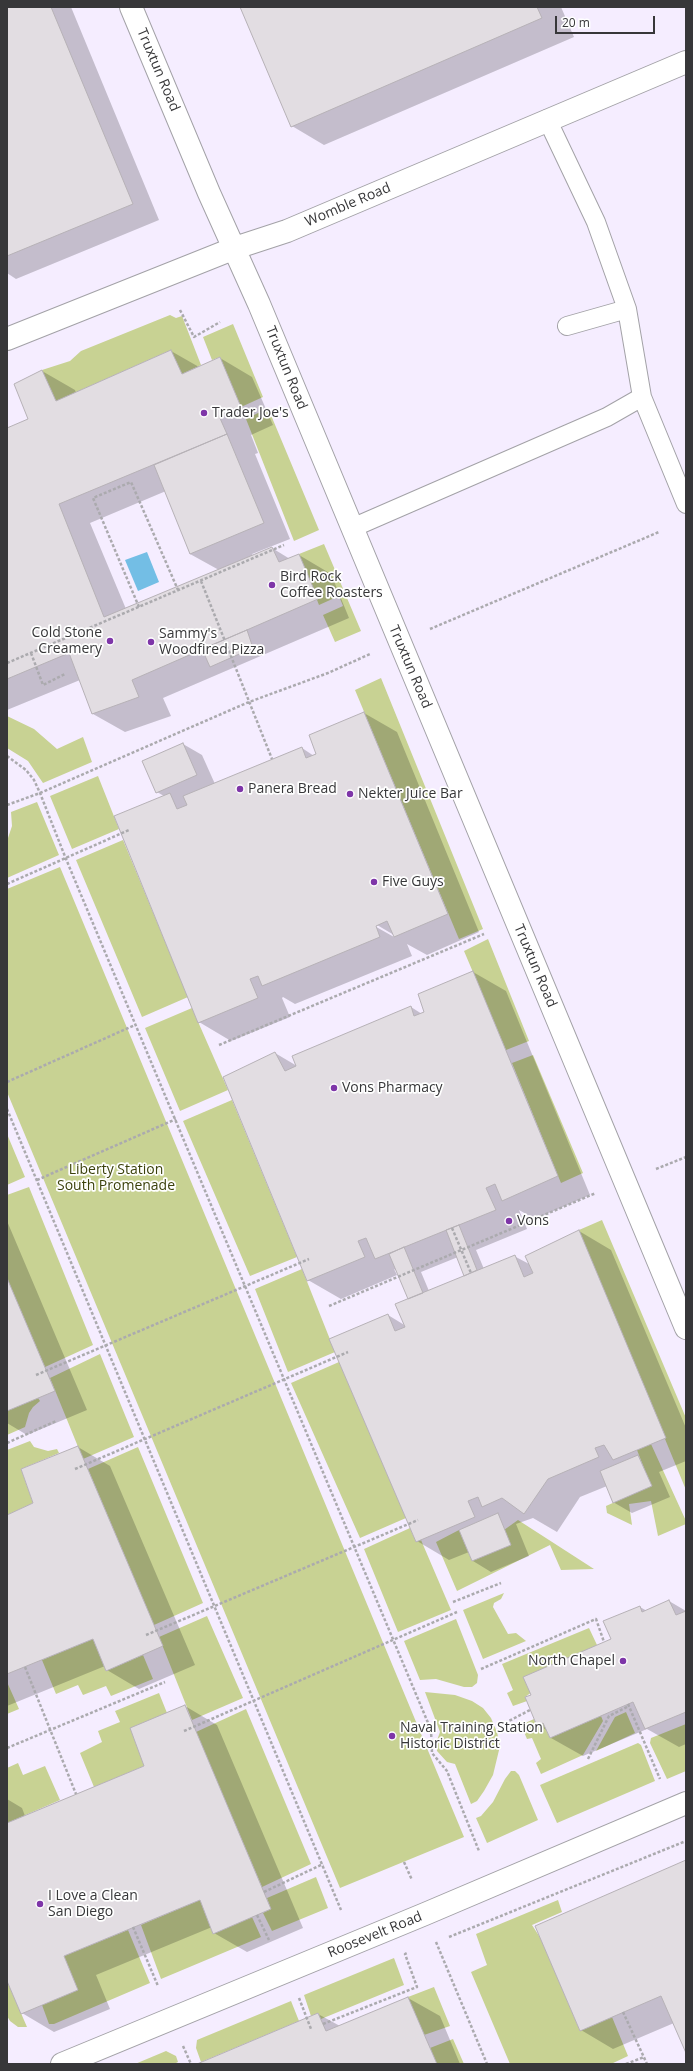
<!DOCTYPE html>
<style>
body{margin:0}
#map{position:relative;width:693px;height:2071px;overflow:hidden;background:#fcfaff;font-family:"Open Sans",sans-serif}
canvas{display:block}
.frame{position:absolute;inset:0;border:8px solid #373739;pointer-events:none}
.scale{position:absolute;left:555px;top:16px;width:100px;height:18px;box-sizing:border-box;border:2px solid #373739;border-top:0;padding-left:5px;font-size:12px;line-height:14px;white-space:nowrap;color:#373739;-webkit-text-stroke:3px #fff;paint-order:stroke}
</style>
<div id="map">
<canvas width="693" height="2071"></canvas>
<div class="frame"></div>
<div class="scale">20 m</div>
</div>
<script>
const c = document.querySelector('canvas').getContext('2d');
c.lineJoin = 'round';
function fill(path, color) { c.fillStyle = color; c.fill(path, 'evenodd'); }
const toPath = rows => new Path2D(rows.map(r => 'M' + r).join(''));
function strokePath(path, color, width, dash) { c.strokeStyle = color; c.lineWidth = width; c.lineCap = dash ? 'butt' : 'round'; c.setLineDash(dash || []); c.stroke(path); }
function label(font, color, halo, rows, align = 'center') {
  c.font = font + ' "Open Sans",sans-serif'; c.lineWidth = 3.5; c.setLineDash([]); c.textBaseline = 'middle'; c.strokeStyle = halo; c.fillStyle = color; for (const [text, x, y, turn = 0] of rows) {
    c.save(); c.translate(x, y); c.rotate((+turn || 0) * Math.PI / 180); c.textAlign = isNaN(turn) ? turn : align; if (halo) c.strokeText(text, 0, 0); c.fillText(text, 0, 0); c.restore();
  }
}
const commercial = toPath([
 [7,7,686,7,686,2064,7,2064]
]);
const green = toPath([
 [170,315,176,318,182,316,201,365,182,374,171,350,56,401,42,370,70,361,81,351],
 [233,324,263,397,241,407,220,357,212,360,203,337],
 [268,408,319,530,294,541,246,419],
 [324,544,361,631,335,642,323,615,343,606,339,596,319,605,299,554],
 [381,678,483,929,459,939,355,690],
 [7,716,34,729,57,749,83,737,92,762,43,783,28,761,7,748],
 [98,776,119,829,72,849,50,796],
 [37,802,59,855,7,878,7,841,12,826,11,812],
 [123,840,188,997,142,1017,76,860],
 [60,867,464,1837,340,1888,7,1092,7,889],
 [488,939,529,1041,506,1050,464,951],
 [192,1008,228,1090,180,1111,145,1028],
 [533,1055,583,1173,561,1183,512,1063],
 [232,1100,297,1257,250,1276,183,1121],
 [7,1134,25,1177,7,1185],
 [29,1187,93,1345,45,1367,7,1278,7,1195],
 [602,1220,686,1418,686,1490,579,1230],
 [302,1269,335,1352,288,1372,255,1289],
 [100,1354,134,1437,83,1459,50,1378],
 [339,1362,406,1518,360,1538,291,1383],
 [38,1398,40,1401,33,1407,29,1413,25,1427,7,1435,7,1411],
 [30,1441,34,1447,48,1451,57,1449,59,1453,21,1469,33,1503,7,1515,7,1450],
 [651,1444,686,1521,686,1524,658,1536,651,1501,629,1504,632,1525,607,1513,606,1506,651,1486,637,1450],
 [138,1447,203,1603,154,1625,88,1469],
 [518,1520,594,1569,561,1570,550,1545,457,1591,436,1542,459,1530,472,1561,510,1545,504,1530],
 [410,1528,416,1542,421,1540,451,1610,398,1632,364,1549],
 [504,1593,501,1599,494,1603,493,1607,508,1634,516,1633,526,1641,483,1659,463,1610],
 [207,1616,243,1698,192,1720,159,1637],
 [456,1619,478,1675,477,1683,472,1687,464,1687,436,1679,420,1680,404,1641],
 [589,1628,597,1645,525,1697,527,1701,513,1706,507,1693,513,1690,502,1664],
 [93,1639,106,1671,143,1655,153,1679,111,1696,106,1686,83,1695,78,1685,56,1694,42,1660],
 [7,1682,19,1709,7,1714],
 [425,1692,455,1695,472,1701,483,1708,491,1718,497,1732,500,1746,493,1775,484,1791,477,1801,471,1804,455,1764,447,1762,437,1751,436,1743,440,1732],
 [159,1693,167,1713,144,1766,94,1787,80,1753,102,1742,98,1731,120,1722,115,1711],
 [246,1709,311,1864,262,1887,196,1732],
 [626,1712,635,1733,596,1751,615,1717],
 [601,1716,603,1721,583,1755,541,1774,536,1763,541,1759,532,1738,527,1739,521,1725,534,1719,537,1726,543,1723,550,1738],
 [686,1724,686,1771,667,1779,650,1743,651,1738],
 [638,1743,641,1745,655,1781,557,1823,540,1785],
 [18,1763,23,1775,45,1766,60,1800,7,1823,7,1768],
 [511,1771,515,1771,519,1775,538,1820,487,1843,476,1818,481,1816,493,1802,505,1779],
 [316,1877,328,1908,272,1931,263,1913,271,1909,267,1898],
 [200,1900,213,1934,252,1917,261,1937,161,1979,141,1925],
 [558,1900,562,1912,532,1925,541,1939,580,2031,612,2017,628,2056,611,2064,510,2064,471,1972,487,1965,476,1934],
 [128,1930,150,1983,54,2024,49,2024,42,2005,78,1990,64,1956],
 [394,1958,404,1985,321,2019,318,2013,311,2016,304,1995],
 [7,1981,27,2027,18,2027,10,2021,7,2016],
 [434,1987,450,2026,424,2035,408,1997],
 [291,2001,299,2021,201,2062,196,2048,197,2040],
 [453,2039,464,2064,437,2064,430,2048],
 [166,2051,176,2056,178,2062,174,2064,135,2064]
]);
const water = toPath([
 [147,552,159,582,138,591,125,560]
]);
const shadow = toPath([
 [7,7,71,7,159,220,16,279,7,273],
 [241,7,561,7,574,37,324,145,292,126],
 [171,351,199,367,220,358,252,377,273,425,251,435,258,453,255,454,290,539,252,554,253,556,272,548,290,559,299,555,331,574,349,618,163,698,171,716,125,732,93,714,80,680,7,710,7,429,29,420,42,371,75,390,76,393],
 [166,491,190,554,219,570,126,609,90,523],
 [364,713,397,732,479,932,427,955,407,944,412,956,295,1004,283,997,282,998,290,1017,231,1041,199,1022,164,796,157,792,143,761,183,744,202,755,215,784,302,748,314,756],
 [372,922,394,935,394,937,371,924],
 [473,972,506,991,590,1195,535,1219,519,1210,527,1229,476,1250,484,1269,514,1256,531,1265,579,1231,611,1250,686,1428,686,1461,659,1472,670,1497,632,1513,613,1502,607,1486,580,1497,557,1532,533,1518,516,1524,529,1556,491,1572,473,1561,469,1552,449,1560,417,1541,388,1315,406,1326,409,1299,397,1271,394,1269,397,1275,341,1299,308,1280,275,1053,297,1066,411,1007,422,1014],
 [458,1257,466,1276,429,1291,421,1272],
 [7,1221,87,1410,27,1435,7,1423],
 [78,1447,110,1466,195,1665,139,1689,107,1670,105,1666,7,1706,7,1516,35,1504],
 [669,1601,686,1611,686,1744,679,1747,647,1729,583,1756,551,1738,548,1731,538,1725,533,1695,612,1640,640,1607,647,1611],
 [185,1706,217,1725,303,1928,247,1952,214,1933,212,1927,96,1975,110,2009,54,2032,22,2013,7,1978,7,1799,22,1808,25,1816,146,1766],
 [686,1861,686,2051,674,2023,613,2049,581,2030],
 [408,1998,440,2016,460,2064,200,2064,318,2014,340,2026]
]);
const building = toPath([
 [7,7,51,7,133,204,7,256,7,7],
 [240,7,537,7,542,18,291,127,240,7],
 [171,350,182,374,220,357,241,407,219,416,227,434,59,504,104,617,272,547,279,562,299,554,318,599,132,680,139,697,92,714,69,653,7,679,7,428,28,419,14,384,42,370,56,401,171,350],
 [227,434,264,523,190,554,154,465,227,434],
 [247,630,253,648,210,667,202,649,247,630],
 [364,712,448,914,394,937,387,921,376,926,380,937,262,986,258,976,250,979,258,998,198,1023,114,816,170,793,177,809,187,805,183,796,302,747,306,758,316,754,309,735,364,712],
 [183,743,197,775,156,793,142,761,183,743],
 [473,971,558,1176,502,1201,495,1184,486,1188,496,1210,375,1259,366,1238,358,1241,365,1257,307,1281,223,1077,275,1052,285,1071,296,1066,292,1056,411,1006,414,1016,424,1012,418,994,473,971],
 [459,1225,477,1270,464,1276,446,1230,459,1225],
 [579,1230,666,1438,613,1460,604,1445,595,1448,599,1457,548,1479,524,1514,502,1498,482,1507,478,1497,468,1501,475,1517,416,1542,329,1339,388,1314,395,1331,405,1327,395,1304,515,1255,524,1277,533,1273,525,1256,579,1230],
 [404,1247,423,1293,408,1299,389,1254,404,1247],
 [7,1278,55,1391,7,1411,7,1278],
 [78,1446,163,1646,106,1671,93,1639,7,1674,7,1515,33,1503,21,1469,78,1446],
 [638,1455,652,1486,613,1503,600,1471,638,1455],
 [498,1513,511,1545,472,1561,459,1530,498,1513],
 [669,1600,676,1615,686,1611,686,1712,645,1729,633,1702,550,1738,543,1723,537,1726,525,1697,531,1695,523,1677,611,1639,603,1621,640,1606,642,1612,669,1600],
 [185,1705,271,1909,213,1934,200,1900,64,1956,78,1990,21,2014,7,1981,7,1823,144,1766,130,1728,185,1705],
 [686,1860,686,2053,661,1996,580,2031,535,1926,686,1860],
 [408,1997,437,2064,197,2064,318,2013,326,2031,408,1997]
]);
const path = toPath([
 [180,310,194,337,220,322],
 [201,581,272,759],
 [139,607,93,498,131,482,178,590],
 [430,629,659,532],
 [31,653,43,685,65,674],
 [7,663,284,545],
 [7,756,26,770,34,780,40,793,66,859,431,1730,432,1753,447,1771,479,1851],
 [7,805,40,793,249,702,328,673,370,654],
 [7,884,129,830],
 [219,1045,484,934],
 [7,1082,135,1025],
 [7,1109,341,1910],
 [656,1169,686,1157],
 [37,1180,176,1119],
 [452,1228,471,1273],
 [329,1306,596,1193],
 [36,1375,309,1259],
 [7,1443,56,1421],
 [75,1469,348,1352],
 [453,1602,501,1583],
 [146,1635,418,1520],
 [25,1667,76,1794],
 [481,1669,596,1619,604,1642],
 [628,1704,660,1779],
 [505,1723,530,1710],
 [184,1731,457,1612],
 [7,1748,165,1682],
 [588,1759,609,1716,629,1706],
 [404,1862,412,1880],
 [264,1892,323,1864],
 [257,1915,269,1940],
 [133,1927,158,1986],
 [449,1937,686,1841],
 [436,1942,487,2064],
 [299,1998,311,2029],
 [623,2012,647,2064],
 [323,2024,417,1987,405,1954,407,1953],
 [183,2046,191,2064],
 [626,2064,644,2057]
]);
const service = toPath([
 [547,119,596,222,627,309],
 [567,326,627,309,642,397,686,504],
 [352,528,607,417,642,397]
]);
const tertiary = toPath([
 [131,7,209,193,259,304,686,1328],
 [7,339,235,248,287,231,686,62],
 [62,2064,425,1914,686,1803]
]);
const markers = [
 [204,413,4,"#7e35a8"],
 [272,585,4,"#7e35a8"],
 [110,641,4,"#7e35a8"],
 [151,642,4,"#7e35a8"],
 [240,789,4,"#7e35a8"],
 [350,794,4,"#7e35a8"],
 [374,882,4,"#7e35a8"],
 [334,1088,4,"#7e35a8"],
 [509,1221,4,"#7e35a8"],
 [623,1661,4,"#7e35a8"],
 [392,1736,4,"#7e35a8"],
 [40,1904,4,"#7e35a8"]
];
const streetNames = [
 ["Truxtun Road",158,70,67],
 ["Womble Road",348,205,-23],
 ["Truxtun Road",286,368,68],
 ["Truxtun Road",410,667,67],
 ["Truxtun Road",535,966,67],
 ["Roosevelt Road",375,1935,-22]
];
const poiNames = [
 ["Trader Joe's",212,413],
 ["Bird Rock",280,577],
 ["Coffee Roasters",280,593],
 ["Cold Stone",102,633,"right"],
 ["Creamery",102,649,"right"],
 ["Sammy's",159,634],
 ["Woodfired Pizza",159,650],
 ["Panera Bread",248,789],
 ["Nekter Juice Bar",358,794],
 ["Five Guys",382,882],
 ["Vons Pharmacy",342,1088],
 ["Vons",517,1221],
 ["North Chapel",615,1661,"right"],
 ["Naval Training Station",400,1728],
 ["Historic District",400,1744],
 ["I Love a Clean",48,1896],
 ["San Diego",48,1912]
];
const parkNames = [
 ["Liberty Station",116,1170],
 ["South Promenade",116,1186]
];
fill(commercial, '#f5edff');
fill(green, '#c8d293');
fill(water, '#73bee5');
fill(shadow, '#0003');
fill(building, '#e2dde2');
strokePath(building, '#b7b2b7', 1);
strokePath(service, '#a3a2a7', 20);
strokePath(tertiary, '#a3a2a7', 24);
strokePath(path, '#abaaae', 2.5, [3, 2]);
strokePath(service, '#fff', 18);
strokePath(tertiary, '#fff', 22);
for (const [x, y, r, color] of markers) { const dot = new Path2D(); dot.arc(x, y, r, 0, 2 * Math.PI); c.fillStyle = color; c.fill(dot); strokePath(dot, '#fff', 1.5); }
label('14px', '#373739', '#fff', streetNames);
label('14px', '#373739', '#fff', poiNames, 'left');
label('14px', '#3b410b', '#fff', parkNames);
</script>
